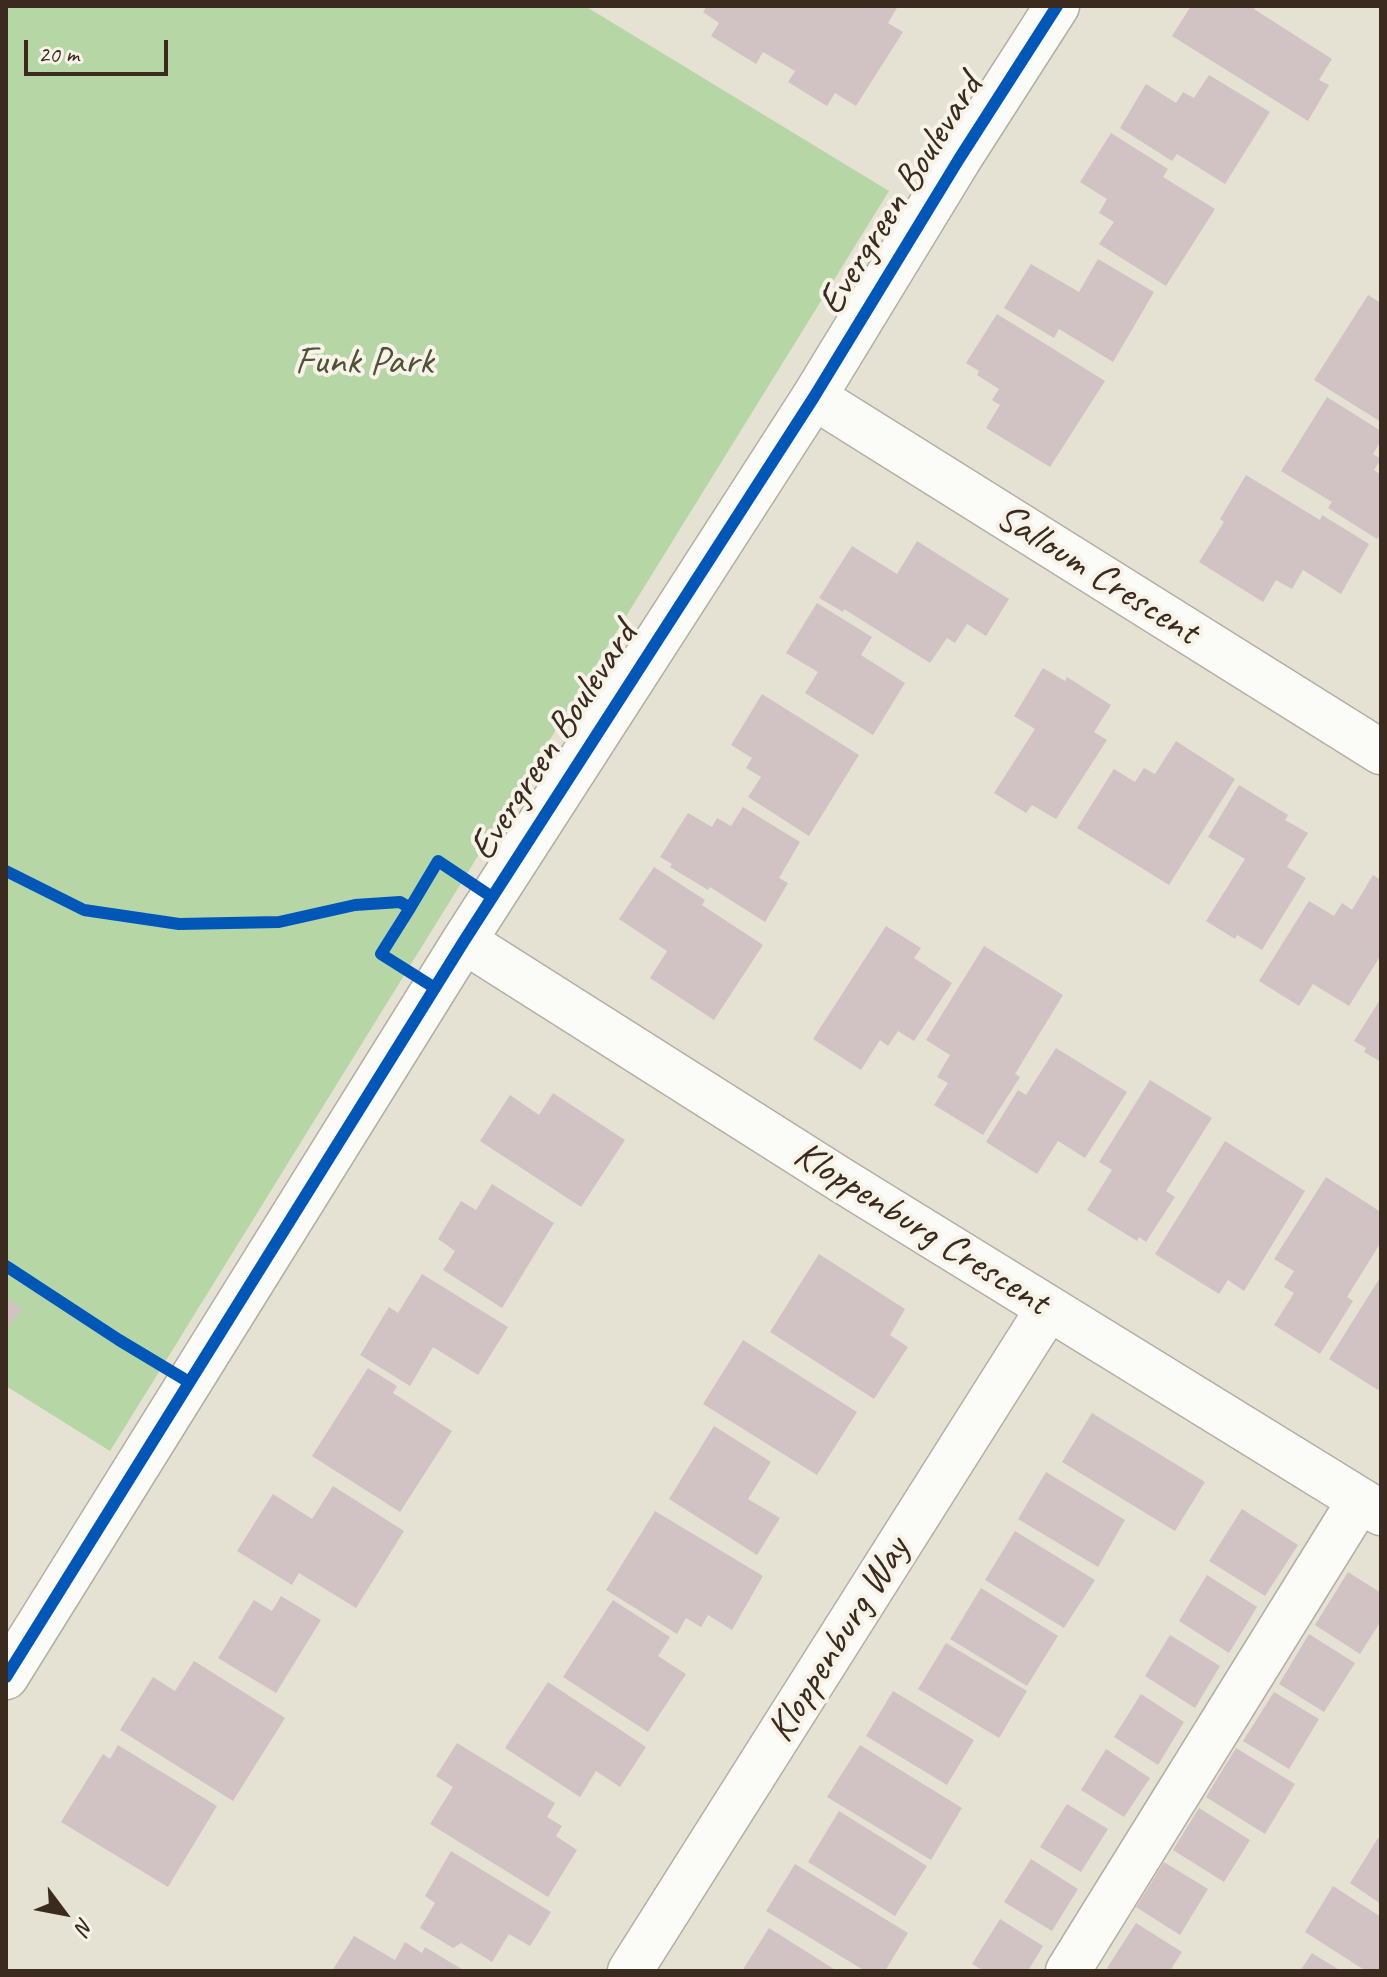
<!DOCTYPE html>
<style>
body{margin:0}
#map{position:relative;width:1387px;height:1977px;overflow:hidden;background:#e6e2d3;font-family:Caveat,sans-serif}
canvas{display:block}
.frame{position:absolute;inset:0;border:8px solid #3b2a1e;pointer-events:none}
.north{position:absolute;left:24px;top:1873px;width:80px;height:80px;-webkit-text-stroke:6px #f7f3e8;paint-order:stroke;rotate:122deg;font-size:22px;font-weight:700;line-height:32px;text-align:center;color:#3b2a1e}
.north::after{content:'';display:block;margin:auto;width:28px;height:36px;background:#3b2a1e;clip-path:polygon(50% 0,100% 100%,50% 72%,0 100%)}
.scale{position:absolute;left:24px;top:40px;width:144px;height:36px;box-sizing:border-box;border:4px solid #3b2a1e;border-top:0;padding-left:10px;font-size:24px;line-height:28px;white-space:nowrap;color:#3b2a1e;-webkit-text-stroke:6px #f7f3e8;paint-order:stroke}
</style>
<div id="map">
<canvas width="1387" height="1977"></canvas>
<div class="frame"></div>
<div class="north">N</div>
<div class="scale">20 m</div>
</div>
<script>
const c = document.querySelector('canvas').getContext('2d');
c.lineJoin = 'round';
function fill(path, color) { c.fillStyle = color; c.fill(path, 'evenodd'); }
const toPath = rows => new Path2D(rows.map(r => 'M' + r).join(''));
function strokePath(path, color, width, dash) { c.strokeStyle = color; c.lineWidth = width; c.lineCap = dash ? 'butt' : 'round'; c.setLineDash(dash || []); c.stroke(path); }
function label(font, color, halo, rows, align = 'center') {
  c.font = font + ' Caveat,sans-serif'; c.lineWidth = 8; c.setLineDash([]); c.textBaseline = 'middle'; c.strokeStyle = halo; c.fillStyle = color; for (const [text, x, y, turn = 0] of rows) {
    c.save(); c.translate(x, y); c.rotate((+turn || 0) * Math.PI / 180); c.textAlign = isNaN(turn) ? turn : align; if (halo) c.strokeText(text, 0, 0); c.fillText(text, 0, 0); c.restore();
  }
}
const green = toPath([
 [6,6,585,6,889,191,110,1451,6,1386]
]);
const building = toPath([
 [707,6,898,6,888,23,903,32,856,106,835,93,827,106,788,82,795,71,763,52,756,64,711,36,719,23,703,12],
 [1191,6,1256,6,1254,9,1332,59,1319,80,1329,85,1308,121,1172,36],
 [1209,75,1270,112,1225,184,1177,154,1172,161,1120,128,1146,84,1176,103,1183,92,1194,98],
 [1111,133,1168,169,1163,177,1215,209,1166,286,1099,244,1114,222,1099,213,1107,199,1080,182],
 [1098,259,1154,292,1113,362,1059,329,1054,338,1004,308,1031,264,1079,292],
 [1368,295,1381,303,1381,422,1314,380],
 [997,314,1105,381,1050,467,986,428,1000,405,992,400,999,389,977,375,979,371,966,363],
 [1327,397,1381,431,1381,441,1373,454,1381,459,1374,470,1381,475,1381,534,1377,539,1328,508,1332,502,1281,471],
 [1246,475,1320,520,1322,515,1369,544,1341,594,1303,570,1292,589,1276,580,1263,602,1199,562,1224,522,1220,519],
 [917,541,1009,599,986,636,967,624,955,643,947,638,930,663,844,609,843,612,819,598,852,546,897,574],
 [817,603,872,637,861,655,905,683,873,735,805,693,818,672,786,653],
 [1043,668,1065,681,1067,677,1111,705,1094,732,1107,740,1056,819,1032,805,1026,813,994,793,1035,729,1014,716],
 [762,694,859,755,809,836,748,797,761,777,746,768,752,758,731,745],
 [1176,741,1235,779,1169,885,1077,828,1114,769,1135,782,1144,768,1155,774],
 [1239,785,1288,815,1285,820,1308,833,1287,867,1306,878,1262,950,1237,935,1235,939,1206,921,1245,859,1208,837],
 [743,807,800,842,779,878,788,883,765,922,710,887,708,890,670,867,672,864,660,857,688,813,712,827,717,818,731,826],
 [654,867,705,900,702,905,763,945,714,1020,650,978,667,951,619,919],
 [1373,875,1381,880,1381,955,1349,1006,1313,984,1299,1006,1259,981,1309,901,1334,916,1342,903,1352,910],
 [886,926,921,948,914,958,952,983,914,1041,898,1031,888,1046,880,1040,861,1070,813,1039],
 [984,946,1063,995,1015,1074,1020,1077,983,1135,934,1105,948,1083,937,1077,950,1055,926,1040],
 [1381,998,1381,1062,1364,1052,1366,1048,1354,1041],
 [1056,1048,1127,1092,1085,1158,1058,1141,1037,1174,986,1142,1018,1090,1026,1095],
 [1150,1080,1212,1118,1166,1191,1175,1197,1146,1242,1139,1237,1137,1241,1087,1210,1112,1170,1099,1162],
 [553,1093,625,1140,581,1207,480,1141,510,1095,539,1115],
 [1225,1141,1305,1191,1244,1291,1228,1280,1219,1294,1155,1254],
 [1326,1177,1381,1212,1381,1242,1347,1297,1353,1301,1320,1354,1274,1325,1294,1293,1284,1287,1294,1271,1274,1259],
 [492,1184,554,1223,502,1308,443,1270,455,1251,438,1239,461,1201,476,1210],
 [819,1254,905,1309,890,1335,908,1347,874,1399,770,1332],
 [422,1274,508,1327,478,1375,433,1347,410,1386,360,1355,389,1307,398,1313],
 [1381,1276,1381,1385,1378,1390,1329,1359],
 [6,1297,21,1309,6,1329],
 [743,1340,857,1412,817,1475,703,1404],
 [368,1368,397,1386,393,1393,452,1431,400,1512,312,1456],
 [1092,1413,1205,1482,1175,1531,1062,1462],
 [714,1426,771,1462,748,1499,780,1518,757,1555,669,1499],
 [1046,1472,1125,1520,1098,1567,1018,1519],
 [333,1486,404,1531,356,1608,299,1573,292,1585,237,1551,273,1494,312,1519],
 [1242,1509,1298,1545,1265,1596,1209,1561],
 [655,1511,763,1576,732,1630,708,1615,701,1627,686,1618,677,1634,606,1590],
 [1015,1531,1095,1580,1064,1628,985,1580],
 [1348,1572,1381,1593,1381,1621,1360,1654,1315,1625],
 [1207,1575,1257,1607,1229,1653,1179,1621],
 [981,1588,1058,1636,1027,1686,950,1639],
 [281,1596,321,1620,276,1693,218,1658,254,1600,272,1611],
 [613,1600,670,1637,658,1656,686,1674,648,1732,563,1677],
 [1309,1634,1355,1663,1324,1712,1279,1684],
 [1170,1635,1220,1666,1195,1708,1145,1676],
 [946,1643,1027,1691,999,1738,918,1689],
 [194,1661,285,1718,233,1801,120,1730,153,1677,175,1691],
 [548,1682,646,1747,620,1787,596,1771,580,1797,505,1748],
 [893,1691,974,1740,947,1785,866,1736],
 [1274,1692,1319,1719,1289,1769,1243,1741],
 [1141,1694,1184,1722,1158,1765,1114,1737],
 [457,1743,555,1803,547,1817,562,1826,556,1836,577,1850,548,1897,430,1824,453,1787,436,1776],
 [118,1745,217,1806,168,1887,61,1822,103,1754,110,1759],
 [860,1745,962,1808,931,1860,827,1797],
 [1236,1748,1295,1784,1265,1834,1206,1797],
 [1106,1749,1150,1778,1124,1817,1081,1790],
 [1067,1804,1108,1829,1081,1872,1040,1847],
 [1199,1808,1250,1840,1224,1882,1173,1850],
 [839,1811,927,1866,895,1916,808,1862],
 [1378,1838,1381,1840,1381,1904,1350,1883],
 [451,1851,551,1912,530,1946,509,1934,492,1962,461,1943,453,1948,420,1928,435,1903,425,1896],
 [1031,1859,1078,1889,1052,1931,1004,1902],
 [1164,1862,1208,1889,1180,1935,1136,1907],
 [795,1864,908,1933,885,1971,865,1971,766,1911],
 [1333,1886,1381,1917,1381,1971,1366,1971,1305,1932],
 [1000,1919,1043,1946,1028,1971,984,1971,972,1964],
 [1136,1923,1182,1952,1170,1971,1112,1971,1107,1968],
 [769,1928,837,1971,742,1971],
 [354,1936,395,1960,405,1942,422,1953,425,1947,465,1971,332,1971],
 [1312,1953,1341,1971,1300,1971]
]);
const minor = toPath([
 [814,397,1381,752],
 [464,941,841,1180,1381,1513],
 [6,1677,464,941,814,397,959,159,1057,6],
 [630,1971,1048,1309],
 [1068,1971,1360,1500]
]);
const cycleway = toPath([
 [6,871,84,910,179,924,279,922,355,905,400,902,410,908,381,954,435,988],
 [410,908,438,861,492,897],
 [6,1266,119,1340,189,1382],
 [6,1677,464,941,814,397,959,159,1057,6]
]);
const streetNames = [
 ["Evergreen Boulevard",901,195,-58],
 ["Salloum Crescent",1097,575,32],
 ["Evergreen Boulevard",554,742,-57],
 ["Kloppenburg Crescent",921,1229,32],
 ["Kloppenburg Way",839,1640,-58]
];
const parkNames = [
 ["Funk Park",364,363]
];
fill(green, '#b6d6a6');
fill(building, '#d1c2c4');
strokePath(minor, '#b3afa4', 47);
strokePath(minor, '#fbfbf8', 44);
strokePath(cycleway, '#0057b8', 12);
label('40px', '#3b2a1e', '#f7f3e8', streetNames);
label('40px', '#505237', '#f7f3e8', parkNames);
</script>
